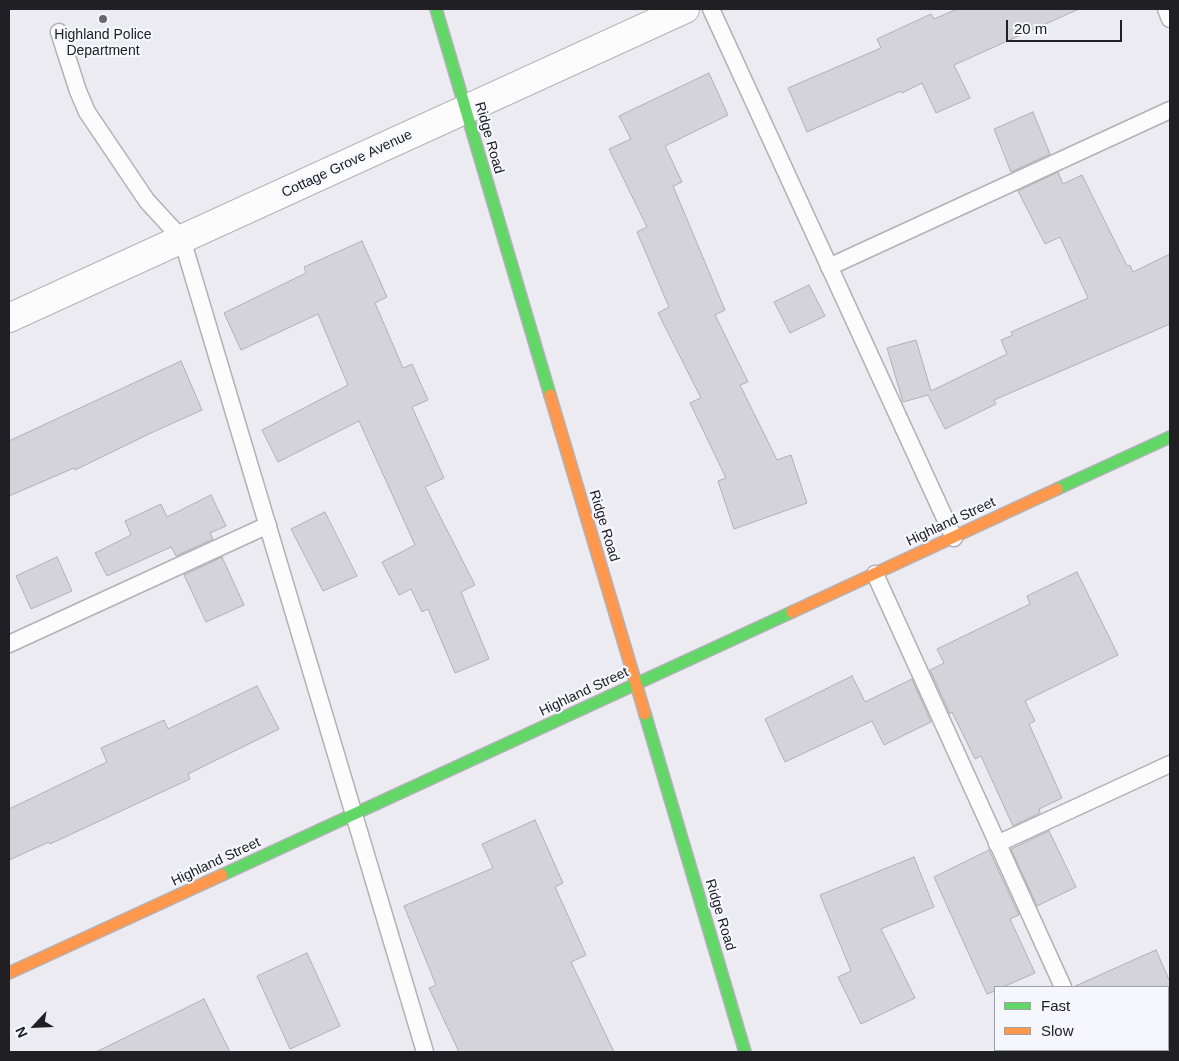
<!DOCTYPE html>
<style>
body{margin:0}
#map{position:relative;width:1179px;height:1061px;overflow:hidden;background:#ecebf2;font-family:Arial,sans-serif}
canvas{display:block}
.frame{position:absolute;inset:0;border:10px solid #202024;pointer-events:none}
.legend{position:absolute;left:994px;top:986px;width:175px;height:65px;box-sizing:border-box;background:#f6f6fe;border:1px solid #a0a0a7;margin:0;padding:6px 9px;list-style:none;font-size:15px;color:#202024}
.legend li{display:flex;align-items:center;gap:10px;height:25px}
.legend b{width:25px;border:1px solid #a0a0a7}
.north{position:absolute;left:10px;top:1001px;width:50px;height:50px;-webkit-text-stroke:4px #f6f6fe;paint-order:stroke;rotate:245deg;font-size:14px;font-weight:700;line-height:20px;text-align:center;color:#202024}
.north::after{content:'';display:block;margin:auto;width:18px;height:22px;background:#202024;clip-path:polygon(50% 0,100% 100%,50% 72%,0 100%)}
.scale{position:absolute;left:1006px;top:20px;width:116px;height:22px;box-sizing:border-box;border:2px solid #202024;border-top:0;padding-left:6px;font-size:15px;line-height:18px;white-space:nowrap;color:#202024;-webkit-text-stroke:4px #f6f6fe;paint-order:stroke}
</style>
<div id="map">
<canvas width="1179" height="1061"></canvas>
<div class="frame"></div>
<ul class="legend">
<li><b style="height:6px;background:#63d668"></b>Fast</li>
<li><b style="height:6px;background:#ff974d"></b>Slow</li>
</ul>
<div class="north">N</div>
<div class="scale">20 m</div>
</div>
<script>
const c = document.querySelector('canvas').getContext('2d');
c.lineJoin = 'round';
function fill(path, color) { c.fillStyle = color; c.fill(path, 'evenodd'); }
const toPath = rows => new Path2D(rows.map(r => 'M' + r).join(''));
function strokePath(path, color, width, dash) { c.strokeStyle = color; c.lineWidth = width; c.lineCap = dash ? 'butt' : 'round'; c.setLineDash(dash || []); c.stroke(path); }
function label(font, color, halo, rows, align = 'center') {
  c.font = font + ' Arial,sans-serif'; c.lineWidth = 4.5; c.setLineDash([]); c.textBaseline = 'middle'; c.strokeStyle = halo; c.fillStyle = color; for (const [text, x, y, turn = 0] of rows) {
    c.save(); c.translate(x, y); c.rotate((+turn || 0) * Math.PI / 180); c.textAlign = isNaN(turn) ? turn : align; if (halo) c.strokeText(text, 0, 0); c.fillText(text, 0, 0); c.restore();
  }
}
const building = toPath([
 [957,9,1079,9,954,65,970,98,936,113,922,83,902,93,901,91,807,132,788,88,881,48,877,39,931,14,934,19,957,9],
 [709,73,728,115,665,146,682,182,673,186,725,310,715,315,748,382,740,385,777,460,791,455,807,503,734,529,718,481,726,478,690,403,701,398,658,313,669,307,637,232,647,227,609,149,631,139,619,116,709,73],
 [1033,112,1050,154,1011,172,994,129,1033,112],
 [1058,172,1063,184,1082,175,1127,266,1130,265,1133,272,1170,254,1170,324,994,400,996,404,945,429,928,395,903,402,887,348,916,340,931,391,1007,354,1001,340,1013,335,1011,332,1088,298,1060,237,1045,244,1018,191,1058,172],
 [362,241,387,297,375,303,403,368,412,364,428,400,412,407,444,478,425,487,475,585,461,592,489,659,455,673,428,609,422,612,411,589,399,595,382,562,415,545,359,421,278,462,262,430,348,385,318,314,241,350,224,313,306,273,304,267,362,241],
 [809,285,825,316,790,333,774,302,809,285],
 [181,361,202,410,151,433,75,470,74,468,9,496,9,441,181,361],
 [211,495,226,526,210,533,213,539,176,556,171,547,107,576,95,553,131,535,125,521,161,504,167,517,211,495],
 [325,512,357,576,323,591,291,529,325,512],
 [57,557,72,591,31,609,16,576,57,557],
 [222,557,244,605,206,622,184,575,222,557],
 [1077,572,1118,655,1025,701,1035,721,1029,724,1062,798,1039,809,1040,813,1013,826,981,756,975,759,952,712,950,714,930,670,944,663,937,649,1030,604,1027,596,1077,572],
 [852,676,865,702,912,679,931,722,884,745,872,721,785,762,765,719,852,676],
 [257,686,279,729,188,774,190,779,50,844,49,842,9,860,9,809,107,762,101,748,164,720,168,729,257,686],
 [535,820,563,883,555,887,586,955,571,962,614,1052,459,1052,429,988,436,985,404,906,493,868,482,844,535,820],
 [1049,831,1076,887,1037,906,1011,849,1049,831],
 [989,850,1019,915,1010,919,1035,973,1003,987,995,987,995,991,987,994,934,877,989,850],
 [914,857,934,907,881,929,915,998,861,1024,838,977,851,971,820,895,914,857],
 [1156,950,1170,982,1170,987,1073,987,1156,950],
 [307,953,340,1026,290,1049,257,976,307,953],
 [204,999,230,1052,96,1052,204,999]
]);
const lane = toPath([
 [711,9,954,538],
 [1166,9,1170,19],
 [59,32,78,91,87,112,147,201,182,239,425,1052],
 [829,267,1170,110],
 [875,574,1063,987],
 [9,644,268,525],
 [997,844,1170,764],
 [1091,1050,1092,1052]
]);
const street = toPath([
 [9,318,685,9]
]);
const fast = toPath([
 [436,9,550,395],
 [1057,489,1170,437],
 [645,714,745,1052],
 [222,875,792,612]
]);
const slow = toPath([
 [550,395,645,714],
 [792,612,1057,489],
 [9,973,222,875]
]);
const markers = [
 [103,19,5,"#67676c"]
];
const poiNames = [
 ["Highland Police",103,35],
 ["Department",103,51]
];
const streetNames = [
 ["Ridge Road",489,138,74],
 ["Cottage Grove Avenue",347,164,-25],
 ["Highland Street",951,522,-25],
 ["Ridge Road",604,526,73],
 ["Highland Street",584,692,-25],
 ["Highland Street",216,862,-25],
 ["Ridge Road",720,915,73]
];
fill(building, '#d4d3d9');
strokePath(building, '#b0afb4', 1);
strokePath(lane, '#b2b1b6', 19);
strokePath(street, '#b2b1b6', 30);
strokePath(fast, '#b2b1b6', 14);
strokePath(slow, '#b2b1b6', 14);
strokePath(lane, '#fcfcfd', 16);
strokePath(street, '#fcfcfd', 28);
strokePath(fast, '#63d668', 11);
strokePath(slow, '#ff974d', 11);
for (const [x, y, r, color] of markers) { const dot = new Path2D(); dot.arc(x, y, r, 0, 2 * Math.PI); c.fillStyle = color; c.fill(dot); strokePath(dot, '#f6f6fe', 2); }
label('14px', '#202024', '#f6f6fe', poiNames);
label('14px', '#202024', '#f6f6fe', streetNames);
</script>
